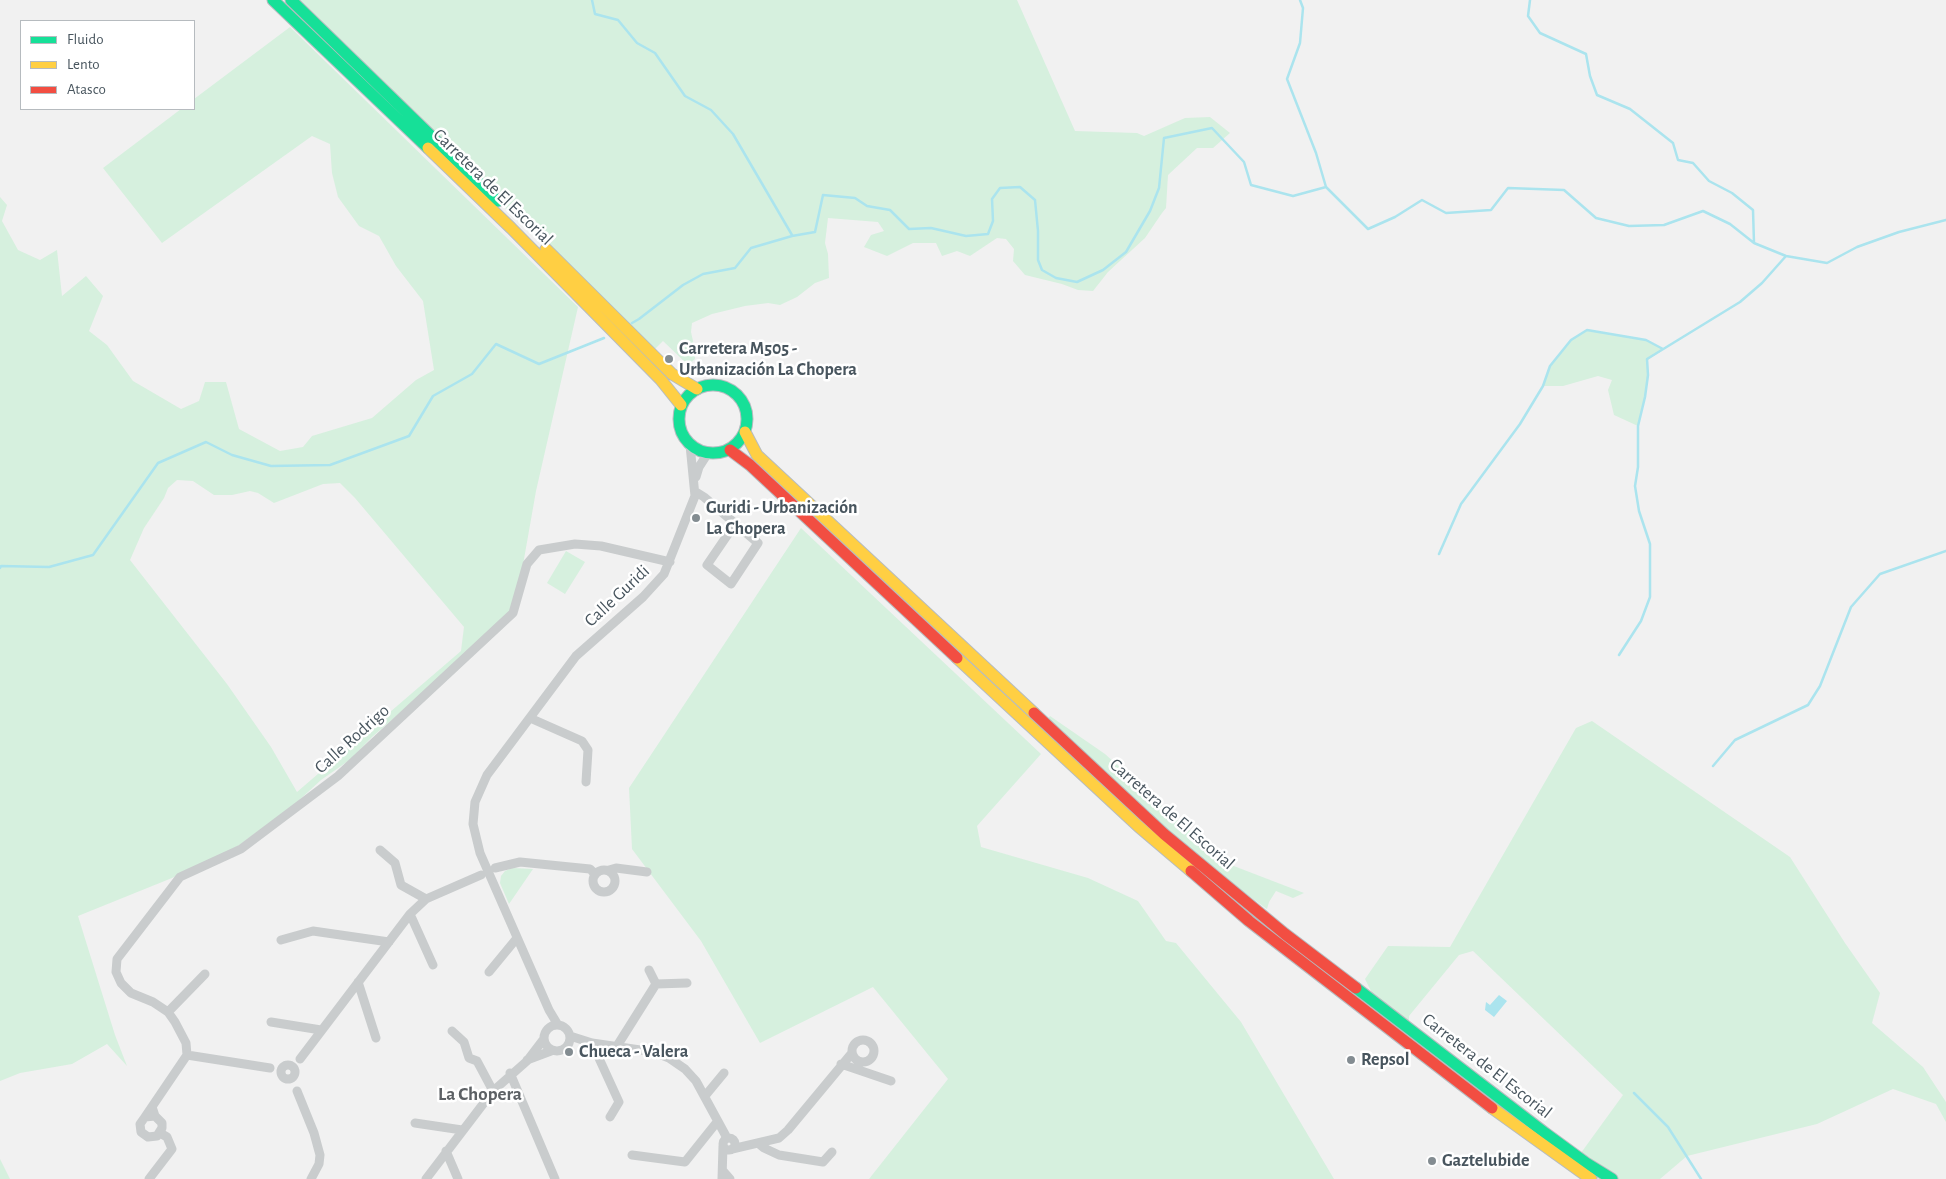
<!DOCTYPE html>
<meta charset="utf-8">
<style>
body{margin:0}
#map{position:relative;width:1946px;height:1179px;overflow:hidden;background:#f1f1f1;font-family:"Alegreya Sans",sans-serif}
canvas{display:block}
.legend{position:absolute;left:20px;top:20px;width:175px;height:90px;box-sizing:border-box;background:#fff;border:1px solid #b6bbbf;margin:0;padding:6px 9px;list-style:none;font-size:15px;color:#48555e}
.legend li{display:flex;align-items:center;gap:10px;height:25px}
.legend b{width:25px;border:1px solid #b6bbbf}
</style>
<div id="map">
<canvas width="1946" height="1179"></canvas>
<ul class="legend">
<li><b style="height:6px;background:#16e098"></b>Fluido</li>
<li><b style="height:6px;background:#ffcf43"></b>Lento</li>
<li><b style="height:6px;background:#f24e42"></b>Atasco</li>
</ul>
</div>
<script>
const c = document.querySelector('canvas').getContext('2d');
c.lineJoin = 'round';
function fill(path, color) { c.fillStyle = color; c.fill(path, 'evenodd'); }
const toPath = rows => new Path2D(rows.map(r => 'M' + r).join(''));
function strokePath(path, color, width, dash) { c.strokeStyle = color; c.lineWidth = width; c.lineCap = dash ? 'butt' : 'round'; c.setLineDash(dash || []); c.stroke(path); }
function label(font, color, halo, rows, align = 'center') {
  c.font = font + ' "Alegreya Sans",sans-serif'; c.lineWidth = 5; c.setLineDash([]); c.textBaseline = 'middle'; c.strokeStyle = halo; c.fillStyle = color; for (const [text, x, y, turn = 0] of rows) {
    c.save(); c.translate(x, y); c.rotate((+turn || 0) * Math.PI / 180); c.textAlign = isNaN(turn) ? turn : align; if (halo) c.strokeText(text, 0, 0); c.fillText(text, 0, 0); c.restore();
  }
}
const green = toPath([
 [299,0,1017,0,1075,131,1137,133,1144,136,1185,118,1210,117,1230,133,1213,148,1197,148,1168,175,1166,208,1162,213,1145,238,1108,272,1093,291,1078,290,1062,284,1025,275,1013,261,1014,249,1006,239,997,238,970,256,957,251,942,256,936,243,913,243,887,256,864,247,871,235,884,231,878,222,828,218,825,243,828,254,829,278,815,283,797,297,780,305,768,303,745,306,712,314,692,323,691,332,695,350,695,359,688,365,663,341,651,353,468,171],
 [290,27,578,307,536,491,521,576,511,612,429,688,372,737,351,759,321,780,295,804,238,846,172,878,78,916,115,1035,127,1066,107,1044,72,1064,20,1073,0,1081,0,197,7,205,2,221,18,250,40,260,57,250,62,296,86,276,103,296,89,331,107,345,133,381,181,409,199,401,205,382,226,382,239,429,280,451,303,447,312,436,372,418,416,380,434,370,423,301,396,266,379,236,359,226,338,197,332,173,330,144,312,136,162,243,103,168,181,109,194,109,194,99],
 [177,480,193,481,214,495,232,495,250,491,258,493,274,503,323,484,340,483,355,498,464,627,461,651,297,792,271,747,227,684,130,560,144,528,164,498,168,488],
 [1587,330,1646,340,1664,349,1648,360,1648,375,1645,397,1638,426,1614,415,1608,390,1612,380,1598,376,1563,386,1543,386,1550,366,1571,340],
 [801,528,1041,754,977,826,981,847,1088,878,1138,901,1166,941,1176,943,1241,1022,1334,1179,869,1179,948,1079,873,987,760,1043,701,941,632,849,629,788],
 [566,551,585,562,565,594,547,583],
 [1050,716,1105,754,1226,863,1304,893,1293,898,1276,891,1269,902,1267,909,1164,834,1045,723],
 [1592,721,1790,857,1845,943,1880,993,1872,1023,1923,1067,1946,1102,1946,1122,1936,1104,1893,1089,1817,1124,1687,1156,1660,1179,1612,1179,1578,1157,1623,1095,1473,951,1459,955,1409,1016,1409,1028,1372,993,1365,979,1388,946,1450,947,1576,728],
 [512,868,533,869,509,904,500,883,501,876,505,871],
 [0,1159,10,1179,0,1179]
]);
const water = toPath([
 [1499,995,1507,1001,1494,1017,1485,1010,1486,1002,1490,1005]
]);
const stream = toPath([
 [592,0,595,14,618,20,637,43,655,53,685,96,711,110,733,134,792,235],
 [1300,0,1303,8,1300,43,1287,79,1316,153,1326,187],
 [1530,0,1528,16,1540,33,1586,54,1590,76,1597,95,1630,109,1673,143,1678,160,1693,163,1709,181,1732,193,1753,210,1754,243],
 [632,323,639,319,683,285,703,274,735,268,751,248,792,236,815,232,823,195,855,198,867,206,890,210,909,229,931,228,966,236,988,234,993,221,992,199,1000,188,1020,187,1035,200,1038,231,1038,260,1042,270,1056,278,1077,282,1103,270,1126,252,1150,211,1159,188,1164,138,1212,128,1244,162,1251,185,1293,196,1326,187,1368,229,1395,217,1422,200,1446,213,1491,210,1508,188,1564,190,1596,218,1629,226,1664,225,1703,211,1730,224,1754,243,1786,256,1827,263,1857,247,1899,232,1946,220],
 [1439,554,1461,504,1520,424,1543,386,1550,366,1571,340,1587,330,1646,340,1663,349],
 [0,568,1,566,49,567,93,555,158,463,206,442,232,455,271,466,330,465,409,436,433,396,472,374,496,344,539,364,604,338],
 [1619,655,1641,621,1650,597,1650,544,1639,511,1635,486,1638,467,1638,426,1645,397,1648,375,1647,359,1740,302,1762,283,1786,256],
 [1713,766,1735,740,1808,705,1820,686,1851,607,1880,574,1946,551],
 [1634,1093,1668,1127,1701,1179]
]);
const street = toPath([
 [696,477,699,467,708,453],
 [696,492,704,497,758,543,731,584,707,565,735,524],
 [530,718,582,741,588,750,586,782],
 [380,850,395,863,401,885,426,899],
 [495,868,520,862,590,869,595,874],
 '593 881a11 11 0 1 1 22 0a11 11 0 1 1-22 0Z',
 [609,870,616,868,647,872],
 [410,914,433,965],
 [281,940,313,931,389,942],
 [649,970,656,984],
 [489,972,517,938],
 [358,982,376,1038],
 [168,1012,205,974],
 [271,1022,321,1030],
 '544 1038a13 13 0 1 1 26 0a13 13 0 1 1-26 0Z',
 [558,1025,549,1010,480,853,473,824,475,802,487,775,576,656,643,597,664,574,695,496,690,445],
 [452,1031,464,1042,469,1058,477,1061,493,1091],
 [570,1036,592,1043,654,1052,669,1058,685,1069,696,1081,727,1138],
 '852 1051a11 11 0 1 1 22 0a11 11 0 1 1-22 0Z',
 [592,1043,619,1102,610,1117],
 [617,1046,656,984,687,983],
 [187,1055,270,1068],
 [300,1059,410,914,426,899,481,875],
 [527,1060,551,1051],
 [841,1064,891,1081],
 '281 1072a7 7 0 1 1 14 0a7 7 0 1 1-14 0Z',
 [510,1073,555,1179],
 [297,1091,314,1133,320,1155,319,1164,311,1179],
 [705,1096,724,1073],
 [152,1107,155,1116,162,1123,162,1128,157,1136,148,1137,141,1132,140,1124,145,1117,155,1116],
 [145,1117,187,1055,186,1043,175,1022,168,1012,153,1002,131,993,121,983,116,972,117,959,180,877,241,849,338,776,513,613,527,564,539,550,575,544,601,546,670,562],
 [415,1123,462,1130],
 '723 1144a6 6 0 1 1 12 0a6 6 0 1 1-12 0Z',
 [758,1143,764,1148,779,1155,823,1162,832,1152],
 [732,1149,779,1138,788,1130,852,1053],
 [446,1151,458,1179],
 [632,1155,685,1162,717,1122],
 [723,1171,730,1179],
 [149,1179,172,1149,167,1137,160,1133],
 [426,1179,493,1091,527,1061,543,1040],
 [722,1179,723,1146]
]);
const fast = toPath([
 [273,0,428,148],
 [291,0,498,201],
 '679 419a34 34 0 1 1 68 0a34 34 0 1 1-68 0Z',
 [1356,988,1545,1133,1586,1163,1612,1179]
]);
const slow = toPath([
 [428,148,511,228,661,380,681,405],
 [546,249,672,374,697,389],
 [745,432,757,455,1034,713],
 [957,658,1138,826,1191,871],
 [1492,1108,1591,1179]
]);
const jam = toPath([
 [730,450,750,465,957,658],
 [1034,713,1164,834,1285,934,1356,988],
 [1191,871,1249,921,1492,1108]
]);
const markers = [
 [669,359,5,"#838c91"],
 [696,518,5,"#838c91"],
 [569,1052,5,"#838c91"],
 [1351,1060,5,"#838c91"],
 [1432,1161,5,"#838c91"]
];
const streetNames = [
 ["Carretera de El Escorial",493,187,44],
 ["Calle Guridi",617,596,-43],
 ["Calle Rodrigo",352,739,-42],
 ["Carretera de El Escorial",1172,814,41],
 ["Carretera de El Escorial",1487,1066,38]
];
const poiNames = [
 ["Carretera M505 -",679,349],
 ["Urbanización La Chopera",679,370],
 ["Guridi - Urbanización",706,508],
 ["La Chopera",706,529],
 ["Chueca - Valera",579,1052],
 ["Repsol",1361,1060],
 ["Gaztelubide",1442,1161]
];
const neighbourhoodNames = [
 ["La Chopera",480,1094]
];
fill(green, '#d6f0de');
fill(water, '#abe4ee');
strokePath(stream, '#abe4ee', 2.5);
strokePath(fast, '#b6bcc0', 13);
strokePath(slow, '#b6bcc0', 13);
strokePath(jam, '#b6bcc0', 13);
strokePath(street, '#c9cccd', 9);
strokePath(fast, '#16e098', 11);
strokePath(slow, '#ffcf43', 11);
strokePath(jam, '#f24e42', 11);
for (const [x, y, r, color] of markers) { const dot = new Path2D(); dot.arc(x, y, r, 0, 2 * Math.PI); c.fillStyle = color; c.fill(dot); strokePath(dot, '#fff', 2); }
label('18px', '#48555e', '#fff', streetNames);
label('bold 18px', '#48555e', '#fff', poiNames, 'left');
label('bold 19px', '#5d6165', '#fff', neighbourhoodNames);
</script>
